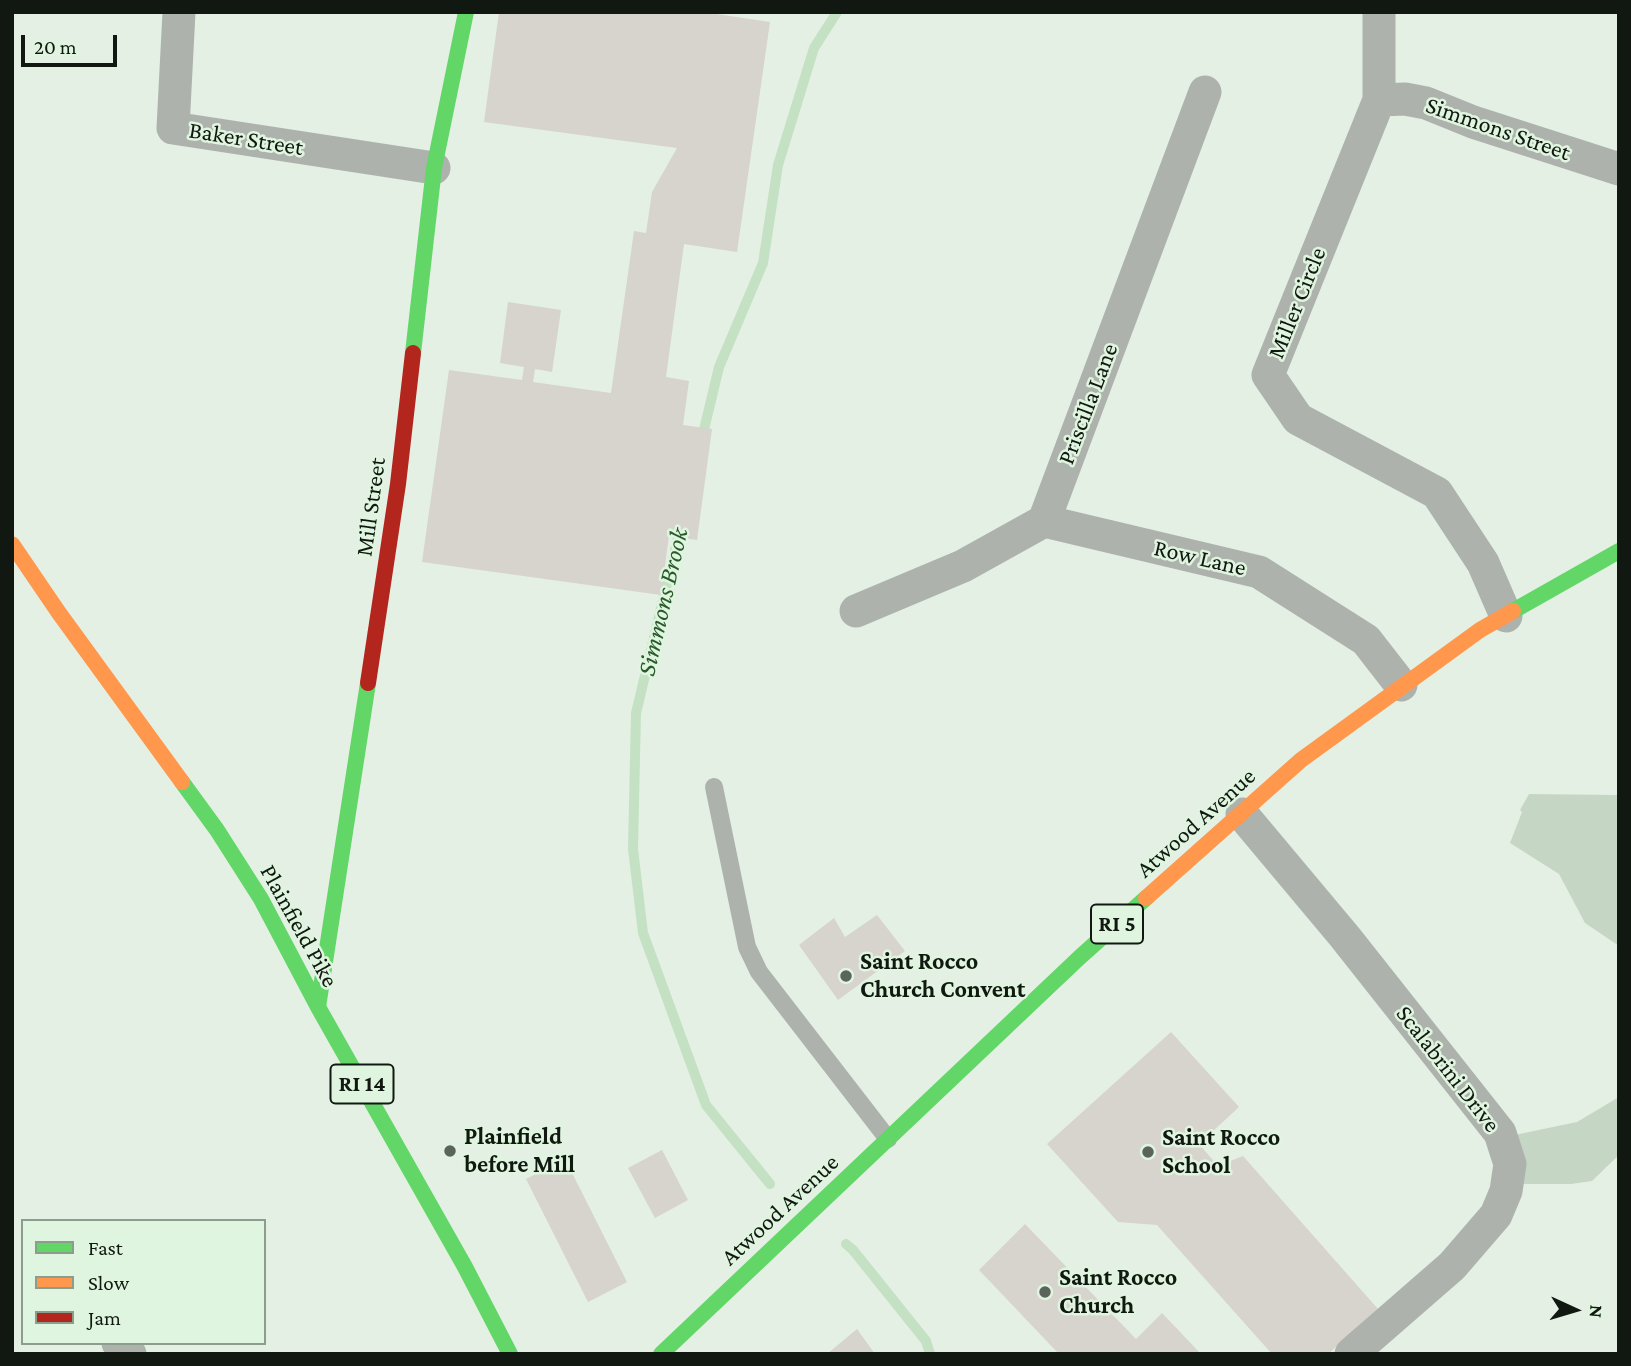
<!DOCTYPE html>
<style>
body{margin:0}
#map{position:relative;width:1631px;height:1366px;overflow:hidden;background:#e4f0e4;font-family:"Crimson Pro",serif}
canvas{display:block}
.frame{position:absolute;inset:0;border:14px solid #111811;pointer-events:none}
.legend{position:absolute;left:21px;top:1219px;width:245px;height:126px;box-sizing:border-box;background:#e0f5df;border:2px solid #8d9d8d;margin:0;padding:9px 12px;list-style:none;font-size:21px;color:#111811}
.legend li{display:flex;align-items:center;gap:14px;height:35px}
.legend b{width:35px;border:2px solid #8d9d8d}
.north{position:absolute;left:1540px;top:1275px;width:70px;height:70px;-webkit-text-stroke:5px #e0f5df;paint-order:stroke;rotate:94deg;font-size:19px;font-weight:700;line-height:28px;text-align:center;color:#111811}
.north::after{content:'';display:block;margin:auto;width:24px;height:32px;background:#111811;clip-path:polygon(50% 0,100% 100%,50% 72%,0 100%)}
.scale{position:absolute;left:21px;top:35px;width:96px;height:32px;box-sizing:border-box;border:4px solid #111811;border-top:0;padding-left:9px;font-size:21px;line-height:24px;white-space:nowrap;color:#111811;-webkit-text-stroke:5px #e0f5df;paint-order:stroke}
</style>
<div id="map">
<canvas width="1631" height="1366"></canvas>
<div class="frame"></div>
<ul class="legend">
<li><b style="height:9px;background:#63d668"></b>Fast</li>
<li><b style="height:9px;background:#ff974d"></b>Slow</li>
<li><b style="height:9px;background:#b3261e"></b>Jam</li>
</ul>
<div class="north">N</div>
<div class="scale">20 m</div>
</div>
<script>
const c = document.querySelector('canvas').getContext('2d');
c.lineJoin = 'round';
function fill(path, color) { c.fillStyle = color; c.fill(path, 'evenodd'); }
const toPath = rows => new Path2D(rows.map(r => 'M' + r).join(''));
function strokePath(path, color, width, dash) { c.strokeStyle = color; c.lineWidth = width; c.lineCap = dash ? 'butt' : 'round'; c.setLineDash(dash || []); c.stroke(path); }
function label(font, color, halo, rows, align = 'center') {
  c.font = font + ' "Crimson Pro",serif'; c.lineWidth = 5; c.setLineDash([]); c.textBaseline = 'middle'; c.strokeStyle = halo; c.fillStyle = color; for (const [text, x, y, turn = 0] of rows) {
    c.save(); c.translate(x, y); c.rotate((+turn || 0) * Math.PI / 180); c.textAlign = isNaN(turn) ? turn : align; if (halo) c.strokeText(text, 0, 0); c.fillText(text, 0, 0); c.restore();
  }
}
const green = toPath([
 [1529,794,1619,795,1619,946,1585,923,1559,874,1510,843,1522,812,1520,810],
 [1619,1097,1619,1155,1592,1181,1571,1184,1511,1184,1505,1137,1577,1122]
]);
const stream = toPath([
 [702,438,719,367,763,263,778,165,814,48,837,12],
 [681,525,636,713,633,849,643,933,706,1105,770,1184],
 [846,1244,853,1250,926,1341,930,1354]
]);
const building = toPath([
 [499,12,703,12,770,22,737,252,684,244,666,377,689,381,683,425,712,429,697,540,669,536,661,595,422,562,449,370,522,380,524,367,500,363,508,302,561,310,552,372,535,369,533,382,611,393,634,231,646,233,652,192,677,148,484,122],
 [877,915,905,951,838,1000,799,945,834,918,845,937],
 [1171,1032,1239,1107,1199,1144,1218,1166,1243,1156,1378,1309,1328,1354,1272,1354,1157,1225,1118,1222,1047,1144],
 [662,1150,688,1200,655,1218,628,1168],
 [565,1159,627,1282,588,1302,526,1179],
 [1025,1224,1136,1339,1162,1313,1201,1354,1059,1354,979,1270],
 [857,1329,875,1354,827,1354]
]);
const lane = toPath([
 [714,787,747,947,759,972,888,1139]
]);
const street = toPath([
 [179,12,173,128,434,168],
 [1379,12,1379,100,1268,375,1298,419,1437,493,1483,563,1506,616],
 [1379,100,1405,99,1426,103,1473,122,1619,169],
 [1044,521,1259,572,1366,640,1401,685],
 [856,611,963,566,1044,521,1205,92],
 [1242,814,1345,937,1500,1133,1510,1164,1506,1191,1496,1215,1452,1266,1351,1354],
 [118,1343,130,1354]
]);
const fast = toPath([
 [413,353,434,168,466,12],
 [1513,611,1619,551],
 [182,782,217,830,261,899,318,1007,465,1267,510,1354],
 [318,1007,368,683],
 [661,1354,1080,957,1146,898]
]);
const slow = toPath([
 [12,544,59,613,182,782],
 [1146,898,1301,760,1480,630,1513,611]
]);
const jam = toPath([
 [368,683,398,484,413,353]
]);
const markers = [
 [846,976,7,"#5b645b"],
 [450,1151,7,"#5b645b"],
 [1148,1152,7,"#5b645b"],
 [1045,1292,7,"#5b645b"]
];
const shields = [
 [1117,924,52],
 [362,1084,63]
];
const shieldNames = [
 ["RI 5",1117,924],
 ["RI 14",362,1084]
];
const streetNames = [
 ["Simmons Street",1498,129,19],
 ["Baker Street",246,139,9],
 ["Miller Circle",1297,303,-68],
 ["Priscilla Lane",1088,404,-69],
 ["Mill Street",371,507,-82],
 ["Row Lane",1200,558,13],
 ["Atwood Avenue",1196,823,-42],
 ["Plainfield Pike",299,926,61],
 ["Scalabrini Drive",1448,1069,52],
 ["Atwood Avenue",780,1210,-43]
];
const poiNames = [
 ["Saint Rocco",860,962],
 ["Church Convent",860,990],
 ["Plainfield",464,1137],
 ["before Mill",464,1165],
 ["Saint Rocco",1162,1138],
 ["School",1162,1166],
 ["Saint Rocco",1059,1278],
 ["Church",1059,1306]
];
const waterNames = [
 ["Simmons Brook",663,602,-77]
];
fill(green, '#c5d7c4');
strokePath(stream, '#c4e1c4', 10);
fill(building, '#d7d3cd');
strokePath(lane, '#adb2ad', 18);
strokePath(street, '#adb2ad', 33);
strokePath(fast, '#63d668', 16);
strokePath(slow, '#ff974d', 16);
strokePath(jam, '#b3261e', 16);
for (const [x, y, r, color] of markers) { const dot = new Path2D(); dot.arc(x, y, r, 0, 2 * Math.PI); c.fillStyle = color; c.fill(dot); strokePath(dot, '#e0f5df', 2.5); }
for (const [x, y, w] of shields) { const box = new Path2D(); box.roundRect(x - w / 2, y - 19.5, w, 39, 5); c.fillStyle = '#e0f5df'; c.fill(box); strokePath(box, '#111811', 2); }
label('bold 23px', '#111811', null, shieldNames);
label('24px', '#111811', '#e0f5df', streetNames);
label('bold 24px', '#111811', '#e0f5df', poiNames, 'left');
label('italic 26px', '#295a2a', '#e0f5df', waterNames);
</script>
